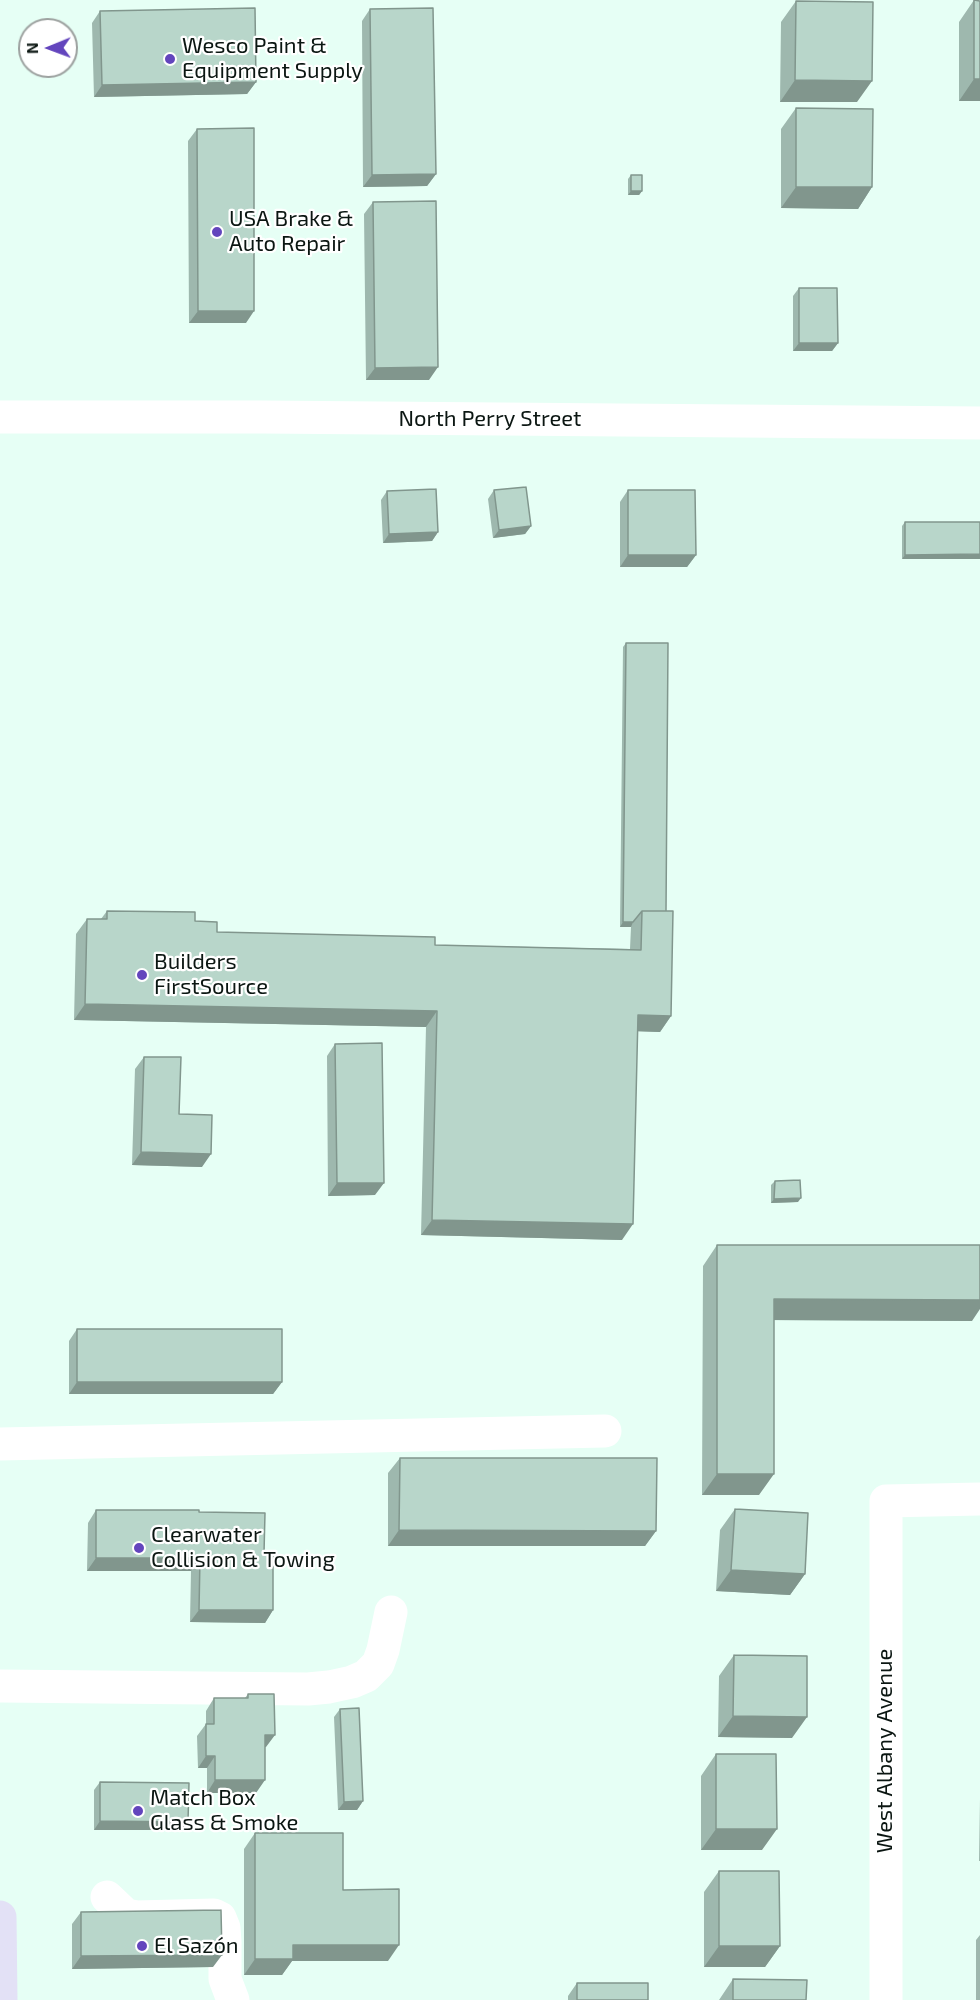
<!DOCTYPE html>
<meta charset="utf-8">
<style>
body{margin:0}
#map{position:relative;width:980px;height:2000px;overflow:hidden;background:#e6fff5;font-family:"Exo 2",sans-serif}
canvas{display:block}
.north{position:absolute;left:18px;top:18px;width:60px;height:60px;box-sizing:border-box;background:#fff;border:2px solid #9da2a0;border-radius:50%;rotate:269deg;font-size:16px;font-weight:700;line-height:24px;text-align:center;color:#0b1612}
.north::after{content:'';display:block;margin:auto;width:21px;height:27px;background:#6345bd;clip-path:polygon(50% 0,100% 100%,50% 72%,0 100%)}
</style>
<div id="map">
<canvas width="980" height="2000"></canvas>
<div class="north">N</div>
</div>
<script>
const c = document.querySelector('canvas').getContext('2d');
c.lineJoin = 'round';
const toPath = rows => new Path2D(rows.map(r => 'M' + r).join(''));
function strokePath(path, color, width, dash) { c.strokeStyle = color; c.lineWidth = width; c.lineCap = dash ? 'butt' : 'round'; c.setLineDash(dash || []); c.stroke(path); }
function fill(path, color) { c.fillStyle = color; c.fill(path, 'evenodd'); }
function label(font, color, halo, rows, align = 'center') {
  c.font = font + ' "Exo 2",sans-serif'; c.lineWidth = 4.5; c.setLineDash([]); c.textBaseline = 'middle'; c.strokeStyle = halo; c.fillStyle = color; for (const [text, x, y, turn = 0] of rows) {
    c.save(); c.translate(x, y); c.rotate((+turn || 0) * Math.PI / 180); c.textAlign = isNaN(turn) ? turn : align; if (halo) c.strokeText(text, 0, 0); c.fillText(text, 0, 0); c.restore();
  }
}
const minor = toPath([
 [0,417,262,417,980,423],
 [0,1444,605,1431],
 [0,1686,308,1689,329,1687,352,1682,366,1676,378,1664,383,1650,391,1612],
 [107,1897,126,1915,137,1917,214,1915,220,1918,224,1928,225,1942,225,1979,233,2000],
 [886,2000,886,1501,980,1499]
]);
const major = toPath([
 [0,1917,1,2000]
]);
const wall = toPath([
 [974,0,980,101,959,101,959,22],
 [796,1,857,102,780,102,781,22],
 [370,9,436,174,427,186,363,187,362,21],
 [100,11,256,82,247,94,94,97,92,23],
 [796,108,872,187,858,209,781,208,781,129],
 [197,129,246,323,189,323,188,141],
 [631,175,642,191,639,195,628,195,628,179],
 [373,202,429,380,366,380,364,214],
 [799,288,838,343,832,351,793,351,793,296],
 [494,490,531,526,525,534,493,538,488,499],
 [628,490,696,555,687,567,620,567,620,502],
 [387,491,438,532,432,541,383,543,381,500],
 [905,522,980,522,902,559,902,526],
 [626,643,666,911,671,1016,660,1032,638,1031,622,1240,421,1235,426,1027,74,1020,76,934,87,919,101,919,107,911,195,921,217,932,435,945,630,949,631,927,620,927,623,647],
 [335,1044,375,1195,328,1196,327,1056],
 [144,1057,179,1114,202,1167,132,1165,135,1069],
 [775,1181,798,1202,771,1203,771,1185],
 [717,1245,972,1321,774,1320,759,1495,702,1495,703,1266],
 [77,1329,282,1382,273,1394,69,1394,69,1341],
 [400,1458,656,1531,645,1546,388,1546,388,1473],
 [735,1509,805,1574,790,1595,716,1591,720,1530],
 [96,1510,199,1512,264,1553,273,1610,265,1623,190,1622,191,1571,87,1571,88,1523],
 [734,1655,792,1738,718,1737,719,1676],
 [248,1694,266,1747,265,1747,256,1793,207,1793,207,1768,198,1768,197,1736,206,1724,206,1711,214,1698,245,1698],
 [340,1709,363,1801,357,1810,338,1810,334,1717],
 [716,1754,762,1850,701,1850,701,1776],
 [100,1782,188,1822,182,1830,94,1830,94,1790],
 [980,1799,980,1861,979,1861],
 [255,1833,343,1890,388,1961,292,1961,282,1975,244,1975,244,1849],
 [719,1871,780,1946,765,1967,704,1967,704,1892],
 [81,1912,213,1967,72,1969,72,1924],
 [980,1935,980,2000,976,2000,976,1940],
 [733,1979,806,2000,719,2000],
 [577,1983,648,2000,568,2000,568,1996]
]);
const shadedWall = toPath([
 [974,79,980,79,980,101,959,101],
 [795,80,872,81,857,102,780,102],
 [256,82,247,94,94,97,102,85],
 [436,174,427,186,363,187,372,175],
 [796,187,872,187,858,209,781,208],
 [631,191,642,191,639,195,628,195],
 [198,311,254,311,246,323,189,323],
 [799,343,838,343,832,351,793,351],
 [438,367,429,380,366,380,375,368],
 [531,526,525,534,493,538,499,530],
 [438,532,432,541,383,543,389,534],
 [980,554,980,559,902,559,905,555],
 [628,555,696,555,687,567,620,567],
 [623,922,633,922,631,927,620,927],
 [85,1004,437,1011,426,1027,74,1020],
 [638,1015,671,1016,660,1032,627,1031],
 [141,1152,211,1154,202,1167,132,1165],
 [337,1183,384,1183,375,1195,328,1196],
 [801,1198,798,1202,771,1203,774,1199],
 [432,1220,633,1224,622,1240,421,1235],
 [774,1299,980,1300,980,1309,972,1321,759,1320],
 [77,1382,282,1382,273,1394,69,1394],
 [717,1474,774,1474,759,1495,702,1495],
 [399,1530,656,1531,645,1546,388,1546],
 [96,1558,200,1558,191,1571,87,1571],
 [731,1570,805,1574,790,1595,716,1591],
 [199,1610,273,1610,265,1623,190,1622],
 [733,1716,807,1717,792,1738,718,1737],
 [265,1735,275,1735,266,1747,256,1748],
 [206,1756,215,1756,207,1768,198,1768],
 [215,1780,265,1780,256,1793,207,1793],
 [363,1801,357,1810,338,1810,344,1802],
 [100,1821,188,1822,182,1830,94,1830],
 [716,1829,777,1829,762,1850,701,1850],
 [293,1945,399,1945,388,1961,292,1961,282,1975,244,1975,255,1959],
 [719,1946,780,1946,765,1967,704,1967],
 [222,1955,213,1967,72,1969,81,1956]
]);
const building = toPath([
 [974,0,980,1,980,79,974,79,974,0],
 [796,1,873,2,872,81,795,80,796,1],
 [255,8,256,82,102,85,100,11,255,8],
 [433,8,436,174,372,175,370,9,433,8],
 [796,108,873,109,872,187,796,187,796,108],
 [254,128,254,311,198,311,197,129,254,128],
 [631,175,642,175,642,191,631,191,631,175],
 [436,201,438,367,375,368,373,202,436,201],
 [799,288,837,288,838,343,799,343,799,288],
 [526,487,531,526,499,530,494,490,526,487],
 [436,489,438,532,389,534,387,491,436,489],
 [628,490,695,490,696,555,628,555,628,490],
 [905,522,980,522,980,554,905,555,905,522],
 [626,643,668,643,666,911,642,911,633,922,623,922,626,643],
 [107,911,195,912,195,921,217,922,217,932,435,937,435,945,641,950,642,911,673,911,671,1016,638,1015,633,1224,432,1220,437,1011,85,1004,87,919,107,919,107,911],
 [382,1043,384,1183,337,1183,335,1044,382,1043],
 [144,1057,181,1057,179,1114,212,1115,211,1154,141,1152,144,1057],
 [800,1180,801,1198,774,1199,775,1181,800,1180],
 [717,1245,980,1245,980,1300,774,1299,774,1474,717,1474,717,1245],
 [77,1329,282,1329,282,1382,77,1382,77,1329],
 [400,1458,657,1458,656,1531,399,1530,400,1458],
 [735,1509,808,1513,805,1574,731,1570,735,1509],
 [96,1510,199,1510,199,1512,265,1513,264,1553,273,1553,273,1610,199,1610,200,1558,96,1558,96,1510],
 [734,1655,807,1656,807,1717,733,1716,734,1655],
 [248,1694,274,1694,275,1735,265,1735,265,1780,215,1780,215,1756,206,1756,206,1724,214,1724,214,1698,248,1698,248,1694],
 [359,1708,363,1801,344,1802,340,1709,359,1708],
 [716,1754,776,1754,777,1829,716,1829,716,1754],
 [100,1782,189,1783,188,1822,100,1821,100,1782],
 [255,1833,343,1833,343,1890,399,1889,399,1945,293,1945,293,1959,255,1959,255,1833],
 [719,1871,779,1871,780,1946,719,1946,719,1871],
 [221,1910,222,1955,81,1956,81,1912,221,1910],
 [733,1979,807,1980,806,2000,733,2000,733,1979],
 [577,1983,648,1983,648,2000,577,2000,577,1983]
]);
const markers = [
 [170,59,6,"#6345bd"],
 [217,232,6,"#6345bd"],
 [142,975,6,"#6345bd"],
 [139,1548,6,"#6345bd"],
 [138,1811,6,"#6345bd"],
 [142,1946,6,"#6345bd"]
];
const poiNames = [
 ["Wesco Paint &",182,46],
 ["Equipment Supply",182,71],
 ["USA Brake &",229,219],
 ["Auto Repair",229,244],
 ["Builders",154,962],
 ["FirstSource",154,987],
 ["Clearwater",151,1535],
 ["Collision & Towing",151,1560],
 ["Match Box",150,1798],
 ["Glass & Smoke",150,1823],
 ["El Sazón",154,1946]
];
const streetNames = [
 ["North Perry Street",490,419],
 ["West Albany Avenue",885,1751,-90]
];
strokePath(minor, '#fff', 33);
strokePath(major, '#e3e1f6', 33);
fill(wall, '#9eb8ae');
fill(shadedWall, '#81968d');
fill(building, '#b8d6ca');
strokePath(building, '#81968d', 1.5);
for (const [x, y, r, color] of markers) { const dot = new Path2D(); dot.arc(x, y, r, 0, 2 * Math.PI); c.fillStyle = color; c.fill(dot); strokePath(dot, '#fff', 2); }
label('22px', '#0b1612', '#fff', poiNames, 'left');
label('22px', '#0b1612', '#fff', streetNames);
</script>
